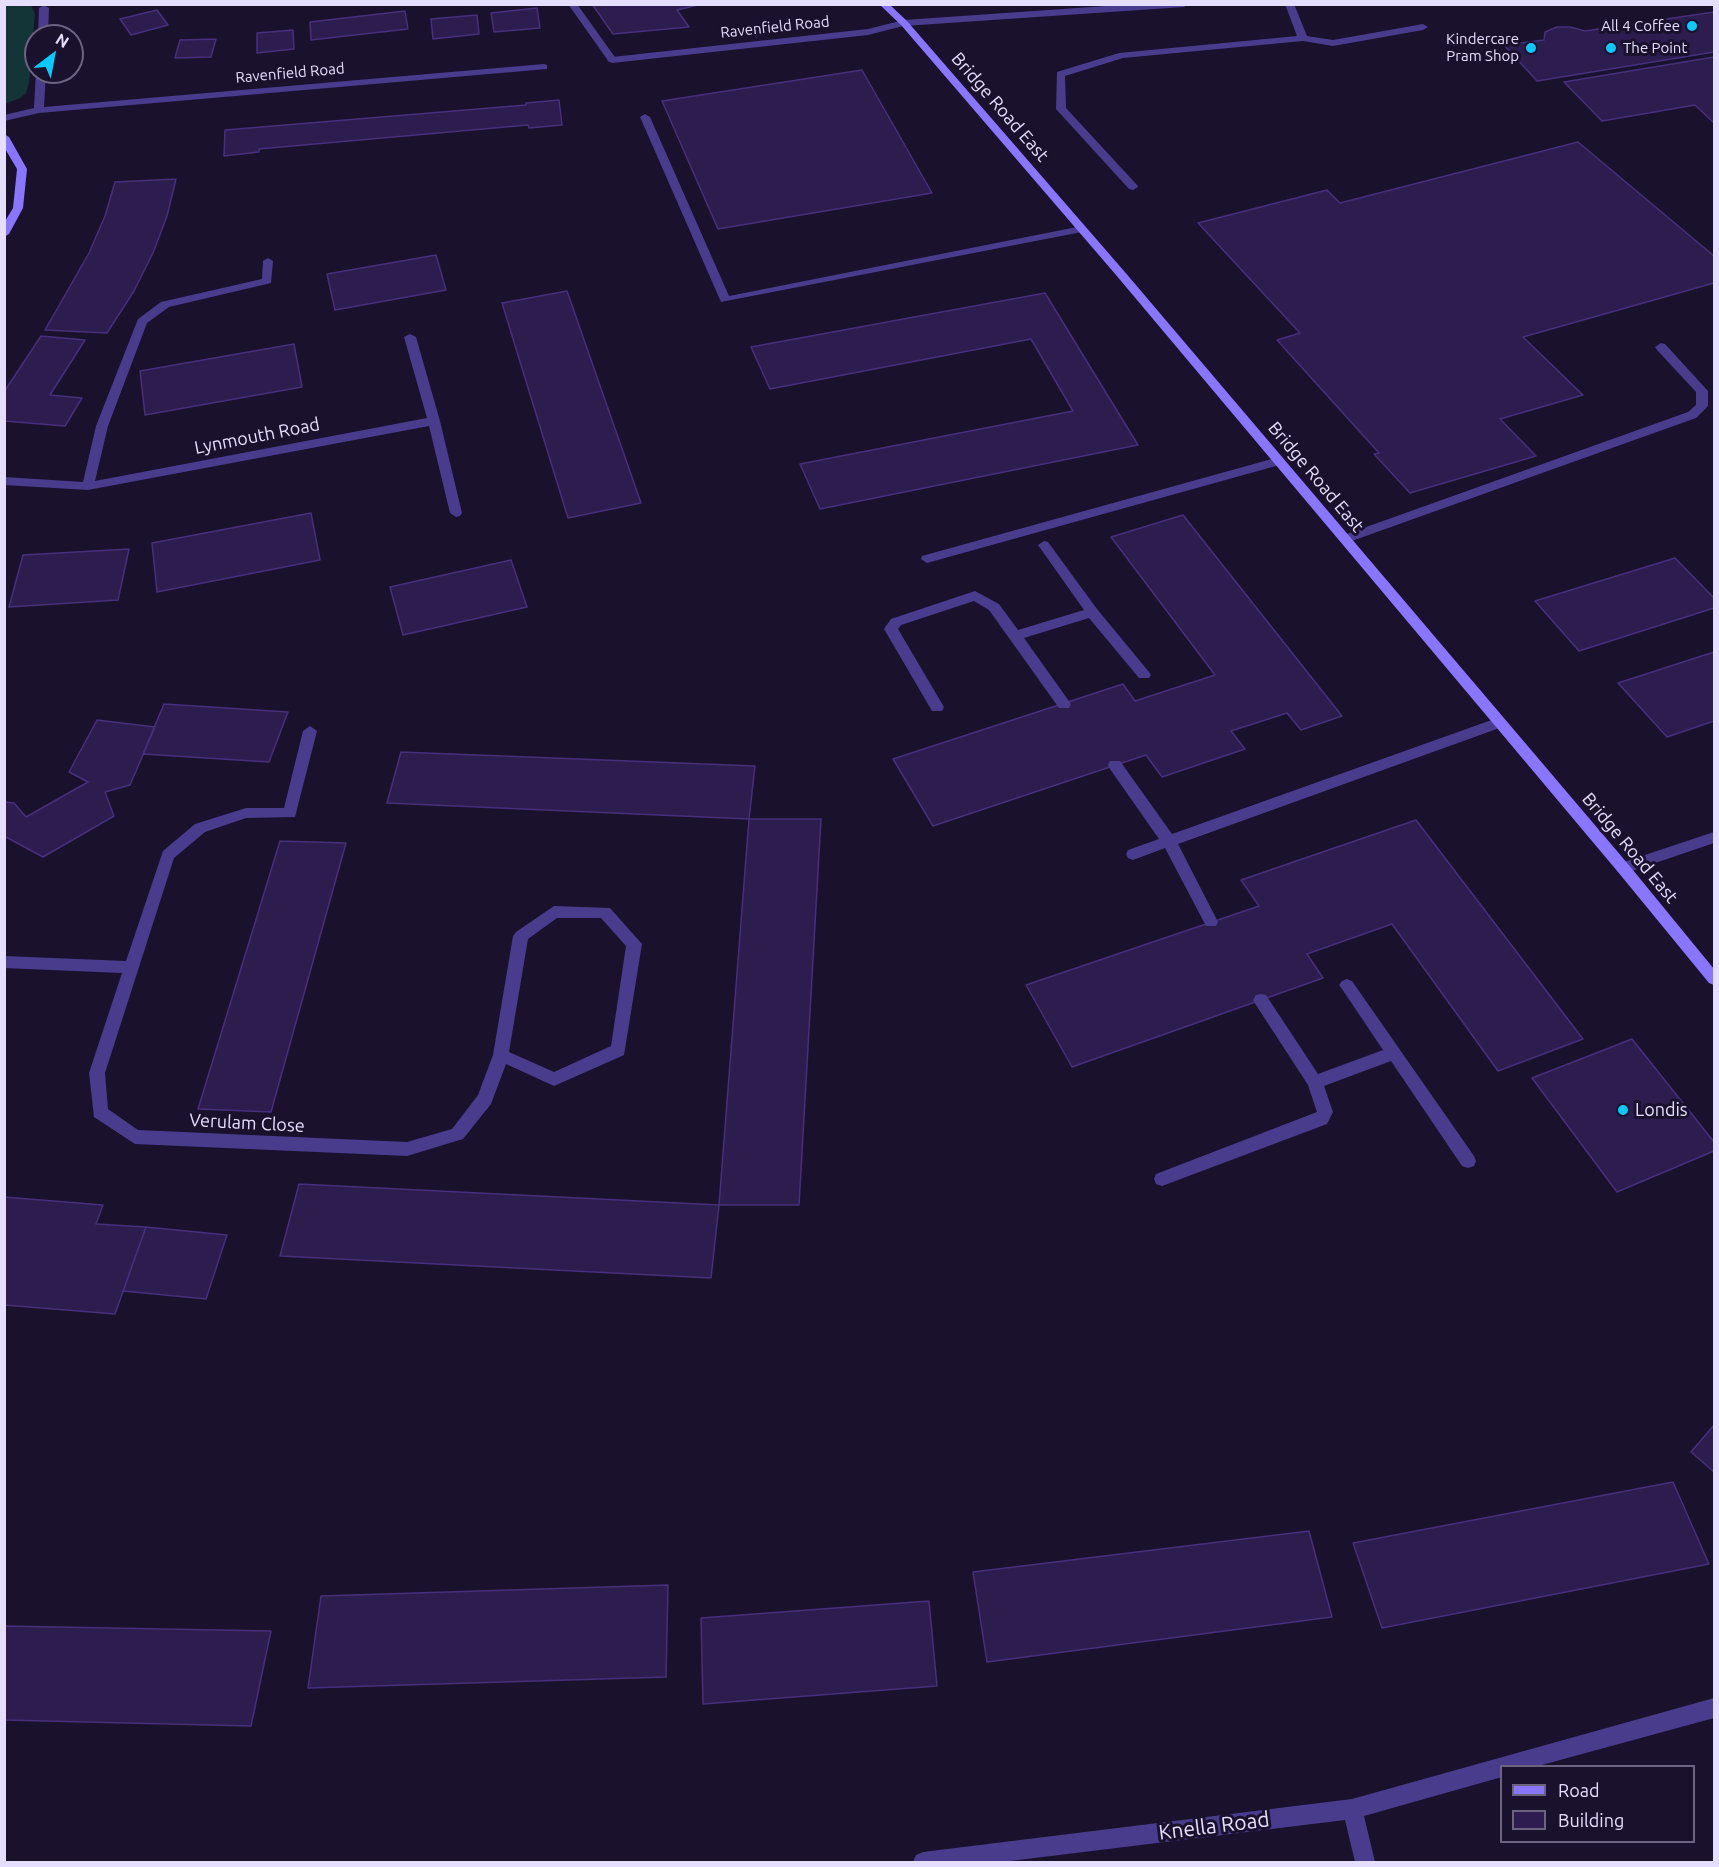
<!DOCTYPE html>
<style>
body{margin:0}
#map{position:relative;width:1719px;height:1867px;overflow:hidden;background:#1a112d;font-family:Ubuntu,sans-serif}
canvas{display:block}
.frame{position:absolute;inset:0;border:6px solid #e6deff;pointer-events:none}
.legend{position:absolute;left:1500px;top:1765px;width:195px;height:78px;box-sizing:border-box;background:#1a112d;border:2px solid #6c6381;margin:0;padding:8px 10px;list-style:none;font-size:18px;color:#e6deff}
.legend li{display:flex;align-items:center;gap:12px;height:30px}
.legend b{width:30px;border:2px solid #6c6381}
.north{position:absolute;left:24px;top:24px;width:60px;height:60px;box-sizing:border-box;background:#1a112d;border:2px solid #6c6381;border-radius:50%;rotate:32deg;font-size:16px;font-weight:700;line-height:24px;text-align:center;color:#e6deff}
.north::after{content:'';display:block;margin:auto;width:21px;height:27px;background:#0ac9ff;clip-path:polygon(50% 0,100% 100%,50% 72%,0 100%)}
</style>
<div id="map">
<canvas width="1719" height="1867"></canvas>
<div class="frame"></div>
<ul class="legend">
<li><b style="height:8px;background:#8975ff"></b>Road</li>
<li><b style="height:16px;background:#2d1d4f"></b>Building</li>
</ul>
<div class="north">N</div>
</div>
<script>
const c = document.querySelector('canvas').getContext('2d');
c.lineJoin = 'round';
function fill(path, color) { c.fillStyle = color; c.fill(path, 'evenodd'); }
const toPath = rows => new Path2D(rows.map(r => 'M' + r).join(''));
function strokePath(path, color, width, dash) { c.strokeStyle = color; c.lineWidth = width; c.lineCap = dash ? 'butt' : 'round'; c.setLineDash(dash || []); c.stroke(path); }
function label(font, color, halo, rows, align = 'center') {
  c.font = font + ' Ubuntu,sans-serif'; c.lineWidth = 6; c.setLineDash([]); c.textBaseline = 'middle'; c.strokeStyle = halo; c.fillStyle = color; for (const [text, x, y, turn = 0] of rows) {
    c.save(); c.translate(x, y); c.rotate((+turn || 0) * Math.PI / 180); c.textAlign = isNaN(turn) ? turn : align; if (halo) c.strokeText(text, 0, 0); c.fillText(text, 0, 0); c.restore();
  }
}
const green = toPath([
 [4,5,31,5,35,14,29,83,26,93,20,98,5,104]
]);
const building = toPath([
 [592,4,702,4,677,10,689,27,613,34,592,4],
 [537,8,540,28,494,32,491,13,537,8],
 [157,10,168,25,131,35,120,19,157,10],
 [405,11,408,29,311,40,310,22,405,11],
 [1714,12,1714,52,1537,81,1504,45,1544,40,1545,32,1557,27,1570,27,1585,31,1714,12],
 [477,15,479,34,433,39,431,19,477,15],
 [293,30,294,49,257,53,257,33,293,30],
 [216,39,211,57,175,58,180,40,216,39],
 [1714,57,1714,123,1695,105,1602,121,1564,82,1714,57],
 [862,70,932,193,718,229,662,101,862,70],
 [559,100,562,125,529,128,528,125,259,149,259,152,224,156,225,130,526,105,526,103,559,100],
 [1578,142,1714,256,1714,283,1523,337,1583,395,1500,419,1536,456,1410,493,1374,454,1379,453,1277,340,1300,333,1198,223,1327,190,1340,203,1578,142],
 [176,179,167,216,153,253,134,291,107,333,45,330,89,253,105,216,115,182,176,179],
 [436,255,446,290,335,310,327,274,436,255],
 [567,291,641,503,568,518,502,303,567,291],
 [1045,293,1138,445,820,509,800,464,1073,411,1031,339,770,389,751,347,1045,293],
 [41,336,85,340,50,395,82,398,65,426,4,421,4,392,41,336],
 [294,344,302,387,145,415,140,371,294,344],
 [311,513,320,560,157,592,152,543,311,513],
 [1183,515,1342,716,1301,730,1287,713,1231,731,1245,749,1162,777,1146,755,933,826,893,759,1123,684,1135,701,1215,675,1111,537,1183,515],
 [129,549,118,600,9,607,23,555,129,549],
 [1675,558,1714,598,1714,608,1579,651,1535,601,1675,558],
 [511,560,527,607,403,635,390,587,511,560],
 [1714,652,1714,721,1667,737,1618,683,1714,652],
 [164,704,288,712,269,762,143,754,164,704],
 [97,720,155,727,130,785,105,792,114,816,43,857,4,836,4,802,14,803,26,817,88,782,69,772,97,720],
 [401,752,755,766,749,819,387,803,401,752],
 [749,819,821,819,799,1205,719,1205,749,819],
 [1416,820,1583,1039,1498,1071,1392,924,1307,954,1323,978,1072,1067,1026,985,1259,906,1241,880,1416,820],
 [280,841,346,843,271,1112,198,1109,280,841],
 [1632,1039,1714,1142,1714,1151,1617,1192,1532,1078,1632,1039],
 [299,1184,719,1205,711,1278,280,1256,299,1184],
 [4,1197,103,1205,96,1224,146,1227,115,1314,4,1305,4,1197],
 [146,1227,227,1235,206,1299,123,1291,146,1227],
 [1714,1425,1714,1472,1691,1452,1714,1425],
 [1673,1482,1709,1564,1382,1628,1353,1543,1673,1482],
 [1309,1531,1332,1617,987,1662,973,1572,1309,1531],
 [668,1585,666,1677,308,1688,321,1596,668,1585],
 [929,1601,937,1686,703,1704,701,1618,929,1601],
 [4,1626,271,1631,251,1726,4,1720,4,1626]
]);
const lane = toPath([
 [568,4,577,4,617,60,615,62,609,62,568,4],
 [1135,4,1188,4,1184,7,904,26,899,23,904,20,1135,4],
 [1285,4,1294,4,1307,36,1333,40,1423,24,1428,27,1423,30,1333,46,1303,41,1123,58,1065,76,1066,108,1137,185,1138,187,1133,190,1129,189,1056,109,1057,72,1119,53,1297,36,1285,4],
 [645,114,650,117,729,296,1082,226,1087,229,1082,232,721,302,640,117,645,114],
 [1661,343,1665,344,1708,391,1708,406,1696,418,1349,542,1341,542,1339,539,1341,536,1688,412,1696,405,1696,392,1657,350,1655,347,1661,343],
 [1279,457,1283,458,1283,464,927,563,921,559,922,556,1279,457],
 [1044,541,1048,542,1097,609,1149,672,1151,675,1149,678,1139,678,1089,618,1024,638,1071,704,1069,708,1059,708,989,610,974,601,901,625,898,629,944,707,942,711,932,711,884,629,886,626,891,619,975,591,999,604,1018,630,1084,610,1038,545,1044,541],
 [1500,717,1507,722,1505,726,1178,844,1218,922,1216,926,1206,926,1165,848,1133,860,1128,858,1126,854,1128,850,1159,839,1110,769,1108,765,1110,761,1120,761,1172,834,1500,717],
 [1714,832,1714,843,1623,874,1618,872,1616,868,1618,864,1714,832],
 [1347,979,1352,981,1474,1156,1476,1161,1474,1166,1468,1168,1462,1166,1391,1061,1324,1086,1333,1112,1327,1124,1162,1186,1156,1184,1154,1179,1156,1174,1317,1112,1308,1085,1256,1005,1253,1000,1256,995,1261,994,1266,995,1318,1074,1383,1050,1342,989,1339,985,1342,981,1347,979]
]);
const street = toPath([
 [44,5,49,8,48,36,38,36,39,8,44,5],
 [904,20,907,21,907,25,868,35,612,63,607,60,612,57,868,29,904,20],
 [544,64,547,65,547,69,39,113,4,121,4,115,34,108,36,72,46,72,44,107,544,64],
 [268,258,273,261,271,283,169,307,147,323,108,426,95,481,427,418,404,337,410,334,416,337,440,421,462,513,460,516,456,517,450,513,429,426,88,490,4,485,4,477,83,482,96,426,138,319,161,302,262,279,263,261,268,258],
 [310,726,317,731,295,817,246,818,205,832,174,858,105,1073,108,1109,138,1130,407,1142,452,1129,478,1095,493,1055,513,936,516,932,554,906,610,908,642,944,624,1055,554,1086,506,1064,491,1104,463,1139,407,1156,135,1144,94,1117,89,1073,122,973,4,968,4,956,126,961,163,851,195,824,246,808,284,808,303,731,310,726],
 [557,918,601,918,626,946,611,1046,554,1072,509,1052,528,939,557,918],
 [1714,1698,1714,1718,1538,1766,1502,1766,1502,1777,1364,1816,1375,1862,1355,1862,1345,1820,1002,1862,913,1862,916,1855,923,1852,1352,1799,1714,1698]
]);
const secondary = toPath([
 [879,4,889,4,907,21,1124,271,1628,864,1714,969,1714,985,1709,983,1618,872,1116,275,901,25,879,4],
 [4,134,9,137,27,169,23,208,9,234,4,237,4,223,13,208,17,169,4,147,4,134]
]);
const markers = [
 [1692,26,6,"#0ac9ff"],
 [1531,48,6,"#0ac9ff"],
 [1611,48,6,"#0ac9ff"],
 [1623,1110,6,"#0ac9ff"]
];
const farPoinames = [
 ["All 4 Coffee",1680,26],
 ["Kindercare",1519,39],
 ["Pram Shop",1519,56],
 ["The Point",1623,48,"left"]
];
const farStreetnames = [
 ["Ravenfield Road",775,27,-6],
 ["Ravenfield Road",290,73,-5]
];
const streetNames = [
 ["Bridge Road East",1000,107,49],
 ["Lynmouth Road",257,436,-11],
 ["Bridge Road East",1316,477,50],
 ["Bridge Road East",1630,848,50],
 ["Verulam Close",247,1123,3]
];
const poiNames = [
 ["Londis",1635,1110]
];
const nearStreetnames = [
 ["Knella Road",1214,1826,-7]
];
fill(green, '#143538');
fill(building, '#2d1d4f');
strokePath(building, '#472f7b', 1.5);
fill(lane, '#493c8d');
fill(street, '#493c8d');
fill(secondary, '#8975ff');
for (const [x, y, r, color] of markers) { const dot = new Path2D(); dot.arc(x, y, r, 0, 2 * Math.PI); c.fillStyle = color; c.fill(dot); strokePath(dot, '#1a112d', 2); }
label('15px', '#e6deff', '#1a112d', farPoinames, 'right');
label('15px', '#e6deff', '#1a112d', farStreetnames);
label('18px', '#e6deff', '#1a112d', streetNames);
label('18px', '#e6deff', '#1a112d', poiNames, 'left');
label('21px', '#e6deff', '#1a112d', nearStreetnames);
</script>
